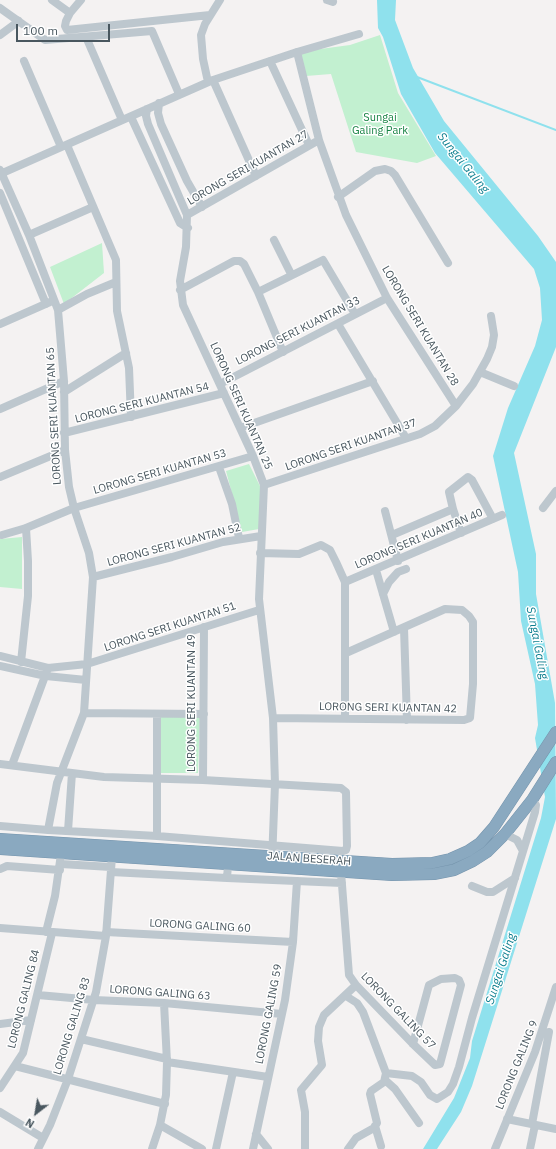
<!DOCTYPE html>
<style>
body{margin:0}
#map{position:relative;width:556px;height:1149px;overflow:hidden;background:#f4f2f2;font-family:"IBM Plex Sans",sans-serif}
canvas{display:block}
.north{position:absolute;left:16px;top:1093px;width:40px;height:40px;-webkit-text-stroke:3px #fff;paint-order:stroke;rotate:211deg;font-size:11px;font-weight:700;line-height:16px;text-align:center;color:#49575f}
.north::after{content:'';display:block;margin:auto;width:14px;height:18px;background:#49575f;clip-path:polygon(50% 0,100% 100%,50% 72%,0 100%)}
.scale{position:absolute;left:16px;top:24px;width:94px;height:18px;box-sizing:border-box;border:2px solid #49575f;border-top:0;padding-left:5px;font-size:12px;line-height:14px;white-space:nowrap;color:#49575f;-webkit-text-stroke:3px #fff;paint-order:stroke}
</style>
<div id="map">
<canvas width="556" height="1149"></canvas>
<div class="north">N</div>
<div class="scale">100 m</div>
</div>
<script>
const c = document.querySelector('canvas').getContext('2d');
c.lineJoin = 'round';
function fill(path, color) { c.fillStyle = color; c.fill(path, 'evenodd'); }
const toPath = rows => new Path2D(rows.map(r => 'M' + r).join(''));
function strokePath(path, color, width, dash) { c.strokeStyle = color; c.lineWidth = width; c.lineCap = dash ? 'butt' : 'round'; c.setLineDash(dash || []); c.stroke(path); }
function label(font, color, halo, rows, align = 'center') {
  c.font = font + ' "IBM Plex Sans",sans-serif'; c.lineWidth = 3; c.setLineDash([]); c.textBaseline = 'middle'; c.strokeStyle = halo; c.fillStyle = color; for (const [text, x, y, turn = 0] of rows) {
    c.save(); c.translate(x, y); c.rotate((+turn || 0) * Math.PI / 180); c.textAlign = isNaN(turn) ? turn : align; if (halo) c.strokeText(text, 0, 0); c.fillText(text, 0, 0); c.restore();
  }
}
const green = toPath([
 [380,35,398,93,436,156,417,163,356,152,331,74,306,76,298,52,350,45],
 [102,243,104,273,64,304,50,267],
 [249,464,262,490,259,529,242,532,226,471],
 [22,537,22,589,0,587,0,539],
 [200,716,198,773,159,773,160,717]
]);
const water = toPath([
 [377,0,396,0,395,20,413,68,444,121,538,236,556,262,556,347,514,453,536,554,536,594,555,703,556,819,472,1086,461,1112,437,1149,423,1149,454,1098,470,1058,472,1041,541,818,545,797,535,738,538,725,535,684,521,621,518,572,493,456,508,408,535,346,542,320,540,288,534,269,435,153,401,94,383,37,378,28]
]);
const stream = toPath([
 [417,77,556,130]
]);
const minor = toPath([
 [52,0,70,13],
 [81,0,70,13,66,21,65,26,67,30,210,15],
 [327,0,333,2],
 [0,8,45,40,152,31,179,94],
 [0,35,19,21],
 [86,37,122,120],
 [297,52,319,140,346,215,387,298,456,406],
 [24,61,61,147],
 [270,61,309,145],
 [213,80,256,176],
 [208,82,203,59,201,35,205,24,220,0],
 [159,103,158,113,161,124,187,181,202,207],
 [147,109,146,116,148,124,187,215,186,247,180,281,183,305,253,456,264,485,259,599,273,718,275,784,272,861],
 [131,117,180,223,188,228],
 [67,145,116,260,117,311,129,368,131,417],
 [0,170,29,235,58,310,64,381,65,450,69,487,74,508,89,553,93,577,84,713,57,783,48,830],
 [0,174,213,80,297,52,359,34],
 [0,193,46,304],
 [338,197,375,171,385,169,391,171,395,175,448,263],
 [187,215,319,140],
 [29,235,93,207],
 [274,240,291,274],
 [180,290,234,261,240,261,244,264,258,292,283,352],
 [258,292,323,260,355,314],
 [58,310,87,294,116,282],
 [0,324,50,302],
 [338,324,406,438],
 [480,372,514,386],
 [220,384,387,298],
 [64,392,126,353],
 [0,409,64,381],
 [240,428,373,381],
 [64,433,224,393],
 [219,467,232,504,239,538],
 [0,477,65,450],
 [264,485,420,434,435,426,456,406,473,384,487,359,492,347,494,335,491,316],
 [543,508,556,491],
 [453,509,449,492,468,477,472,480,493,519],
 [385,511,398,561],
 [2,535,26,528,74,508,253,456],
 [392,535,453,509,461,533],
 [260,553,299,554,321,545,330,550,336,562,345,582,345,718],
 [376,570,394,632],
 [93,577,172,557,223,542,261,536],
 [345,582,502,515],
 [383,594,389,582,398,572,406,569],
 [404,628,407,720],
 [0,656,48,668,87,664,259,610],
 [21,662,28,596,28,561,26,528],
 [0,666,46,676,86,680],
 [84,713,204,714],
 [157,714,157,836],
 [273,718,464,720,470,718,473,684,473,622,469,616,462,610,445,609,346,653],
 [0,764,104,777,203,780,341,788,346,792,347,846,346,850,343,851,157,836,48,830,0,826],
 [12,765,48,668],
 [203,780,204,627],
 [68,831,72,773],
 [505,834,517,840,523,851],
 [61,864,111,867],
 [0,869,7,866,60,870],
 [111,872,227,878,228,865],
 [341,872,349,975,356,985,413,1044,435,1065,440,1064,461,985,459,980,455,978,441,979,429,985,413,1044],
 [227,878,342,883],
 [472,886,487,892,493,892,515,878],
 [0,928,106,936],
 [46,932,55,896,61,854],
 [106,932,293,942],
 [38,995,94,1000,164,1003,282,1014],
 [346,996,357,1003,363,1012,386,1073,384,1082,371,1091,370,1094,377,1123,374,1128,356,1138,348,1149],
 [0,1024,31,1020],
 [81,1039,167,1059],
 [167,1062,268,1077],
 [15,1066,165,1104],
 [386,1073,412,1076,421,1082,430,1095,437,1099,448,1092,453,1084,459,1067,472,1018,535,812,536,805,532,800],
 [385,1080,395,1089,419,1123],
 [0,1088,23,1053,52,933],
 [0,1112,43,1138],
 [507,1119,556,1129],
 [532,1124,549,1032],
 [160,1125,202,1149],
 [375,1126,381,1146],
 [256,1134,268,1149],
 [38,1149,50,1125,68,1079,96,992,106,936,112,857],
 [152,1149,160,1125,166,1095,167,1062,164,1003],
 [216,1149,233,1072],
 [253,1149,285,1000,293,942,297,881],
 [305,1149,305,1112,301,1090,322,1065,318,1041,319,1027,324,1015,356,985],
 [495,1149,535,1052,556,987],
 [530,1149,535,1125]
]);
const highway = toPath([
 [0,839,392,864,432,863,450,859,468,851,480,843,494,827,556,732],
 [0,849,392,875,434,874,454,870,473,861,487,852,505,834,532,800,556,762]
]);
const parkNames = [
 ["Sungai",380,118],
 ["Galing Park",380,131]
];
const streetNames = [
 ["LORONG SERI KUANTAN 27",248,168,-30],
 ["LORONG SERI KUANTAN 28",420,326,59],
 ["LORONG SERI KUANTAN 33",298,331,-27],
 ["LORONG SERI KUANTAN 54",142,403,-14],
 ["LORONG SERI KUANTAN 25",241,406,66],
 ["LORONG SERI KUANTAN 65",54,416,-93],
 ["LORONG SERI KUANTAN 37",351,445,-19],
 ["LORONG SERI KUANTAN 53",160,472,-16],
 ["LORONG SERI KUANTAN 40",419,539,-23],
 ["LORONG SERI KUANTAN 52",174,545,-15],
 ["LORONG SERI KUANTAN 51",170,627,-18],
 ["LORONG SERI KUANTAN 49",192,703,-90],
 ["LORONG SERI KUANTAN 42",388,708,1],
 ["JALAN BESERAH",309,859,4],
 ["LORONG GALING 60",200,926,3],
 ["LORONG GALING 63",160,993,4],
 ["LORONG GALING 84",24,999,-76],
 ["LORONG GALING 57",398,1011,46],
 ["LORONG GALING 59",269,1014,-79],
 ["LORONG GALING 83",72,1026,-73],
 ["LORONG GALING 9",517,1065,-68]
];
const waterNames = [
 ["Sungai Galing",463,163,51],
 ["Sungai Galing",537,643,79],
 ["Sungai Galing",501,969,-72]
];
fill(green, '#c2f0d0');
fill(water, '#8fe1ed');
strokePath(stream, '#8fe1ed', 2);
strokePath(highway, '#7594ac', 12);
strokePath(minor, '#bdc7ce', 8);
strokePath(highway, '#8aa9c0', 11);
label('11px', '#188344', '#fff', parkNames);
label('11px', '#49575f', '#fff', streetNames);
label('italic 12px', '#0d7f8f', '#fff', waterNames);
</script>
